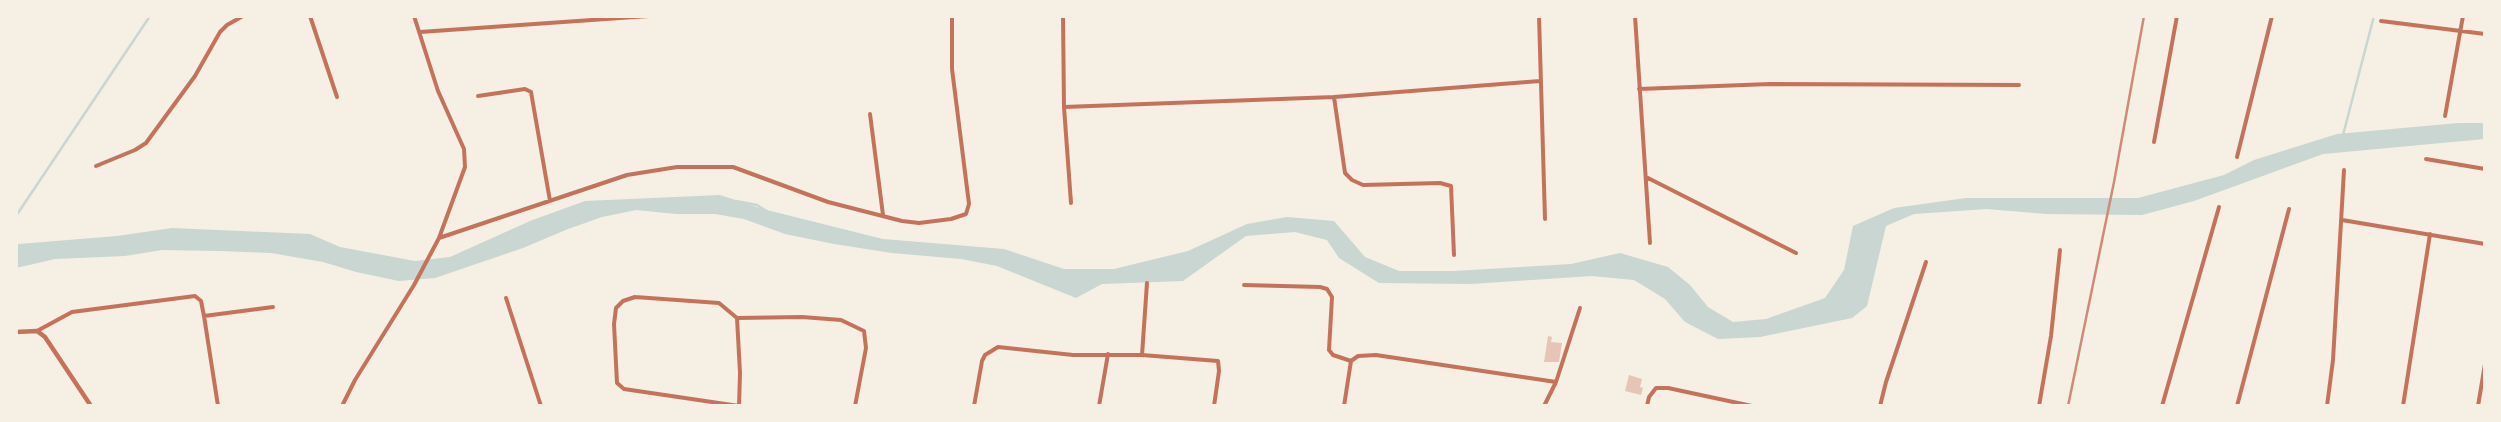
<!DOCTYPE html>
<style>
body{margin:0}
#map{position:relative;width:2501px;height:422px;overflow:hidden;background:#f6efe4;font-family:Roboto,sans-serif}
canvas{display:block}
.frame{position:absolute;inset:0;border:18px solid #f6efe4;pointer-events:none}
</style>
<div id="map">
<canvas width="2501" height="422"></canvas>
<div class="frame"></div>
</div>
<script>
const c = document.querySelector('canvas').getContext('2d');
c.lineJoin = 'round';
function fill(path, color) { c.fillStyle = color; c.fill(path, 'evenodd'); }
const toPath = rows => new Path2D(rows.map(r => 'M' + r).join(''));
function strokePath(path, color, width, dash) { c.strokeStyle = color; c.lineWidth = width; c.lineCap = dash ? 'butt' : 'round'; c.setLineDash(dash || []); c.stroke(path); }
const water = toPath([
 [2458,123,2485,123,2485,139,2323,154,2194,201,2142,215,2046,214,1987,209,1914,214,1886,226,1867,306,1852,318,1760,337,1718,339,1685,322,1665,299,1634,280,1592,276,1471,284,1379,283,1339,258,1327,240,1295,232,1246,236,1183,281,1102,284,1076,298,997,266,961,259,892,253,834,244,785,234,744,219,715,214,676,214,636,210,602,217,568,229,523,248,435,278,399,281,356,272,323,262,271,253,220,251,162,250,125,256,55,259,16,268,16,244,19,244,117,236,172,228,310,234,340,247,415,261,450,257,530,221,585,201,720,195,763,209,883,239,1004,249,1064,269,1114,269,1188,251,1247,224,1287,217,1334,221,1365,257,1399,271,1454,271,1571,264,1620,253,1668,267,1690,285,1708,307,1733,322,1766,319,1825,298,1844,270,1853,226,1894,208,1966,198,2138,198,2224,175,2254,160,2337,134]
]);
const stream = toPath([
 [2343,135,2374,16],
 [736,201,757,205,768,212],
 [16,216,150,16]
]);
const building = toPath([
 [1548,336,1552,337,1551,342,1562,343,1559,362,1544,362],
 [1629,375,1642,379,1640,387,1643,388,1641,395,1625,391]
]);
const minor = toPath([
 [310,16,337,97],
 [1063,16,1064,107,1071,203],
 [1539,16,1545,219],
 [1635,16,1650,243],
 [2381,21,2485,34],
 [420,32,649,16],
 [1639,89,1770,84,2019,85],
 [478,96,525,89,531,92,550,201],
 [1334,97,1345,173,1352,180,1363,185,1440,183,1451,186,1454,255],
 [1064,107,1334,97,1540,81],
 [870,114,883,215],
 [2445,116,2463,16],
 [2154,142,2177,16],
 [2237,157,2272,16],
 [2426,159,2485,169],
 [96,166,135,150,146,143,195,76,220,32,227,25,243,16],
 [1646,177,1796,253],
 [2342,220,2485,244],
 [439,238,627,175,677,167,733,167,828,202,902,221,919,223,951,219,966,214,969,204,952,69,952,16],
 [1244,285,1320,287,1327,289,1332,297,1329,350,1333,355,1351,361],
 [635,297,719,303,737,318,740,373,739,406,624,389,617,383,614,324,616,308,623,301,635,297],
 [506,298,541,406],
 [204,316,273,307],
 [737,318,802,317,841,320,864,331,866,348,855,406],
 [37,331,72,312,195,296,201,301,204,316,218,406],
 [1142,355,1147,283],
 [1556,382,1580,308],
 [342,406,355,380,414,285,439,238,465,167,464,149,438,91,414,16],
 [974,406,982,361,985,355,998,347,1073,355,1142,355,1218,361,1219,371,1214,406],
 [1099,406,1108,354],
 [1344,406,1351,361,1358,356,1376,355,1556,382,1544,406],
 [1647,406,1649,397,1656,388,1668,388,1752,406],
 [1880,406,1886,382,1926,262],
 [2039,406,2051,336,2060,250],
 [2162,406,2219,207],
 [2237,406,2289,209],
 [2327,406,2333,360,2344,170],
 [2403,406,2430,234],
 [2478,406,2485,364]
]);
const tertiary = toPath([
 [16,332,37,331,45,337,91,406]
]);
const rail = toPath([
 [2068,406,2114,182,2144,16]
]);
fill(water, '#c9d6d2');
strokePath(stream, '#c9d6d2', 2.5);
fill(building, '#e6c5b7');
strokePath(minor, '#c5725c', 4);
strokePath(tertiary, '#c5725c', 4.5);
strokePath(rail, '#cf8b77', 2.5);
</script>
